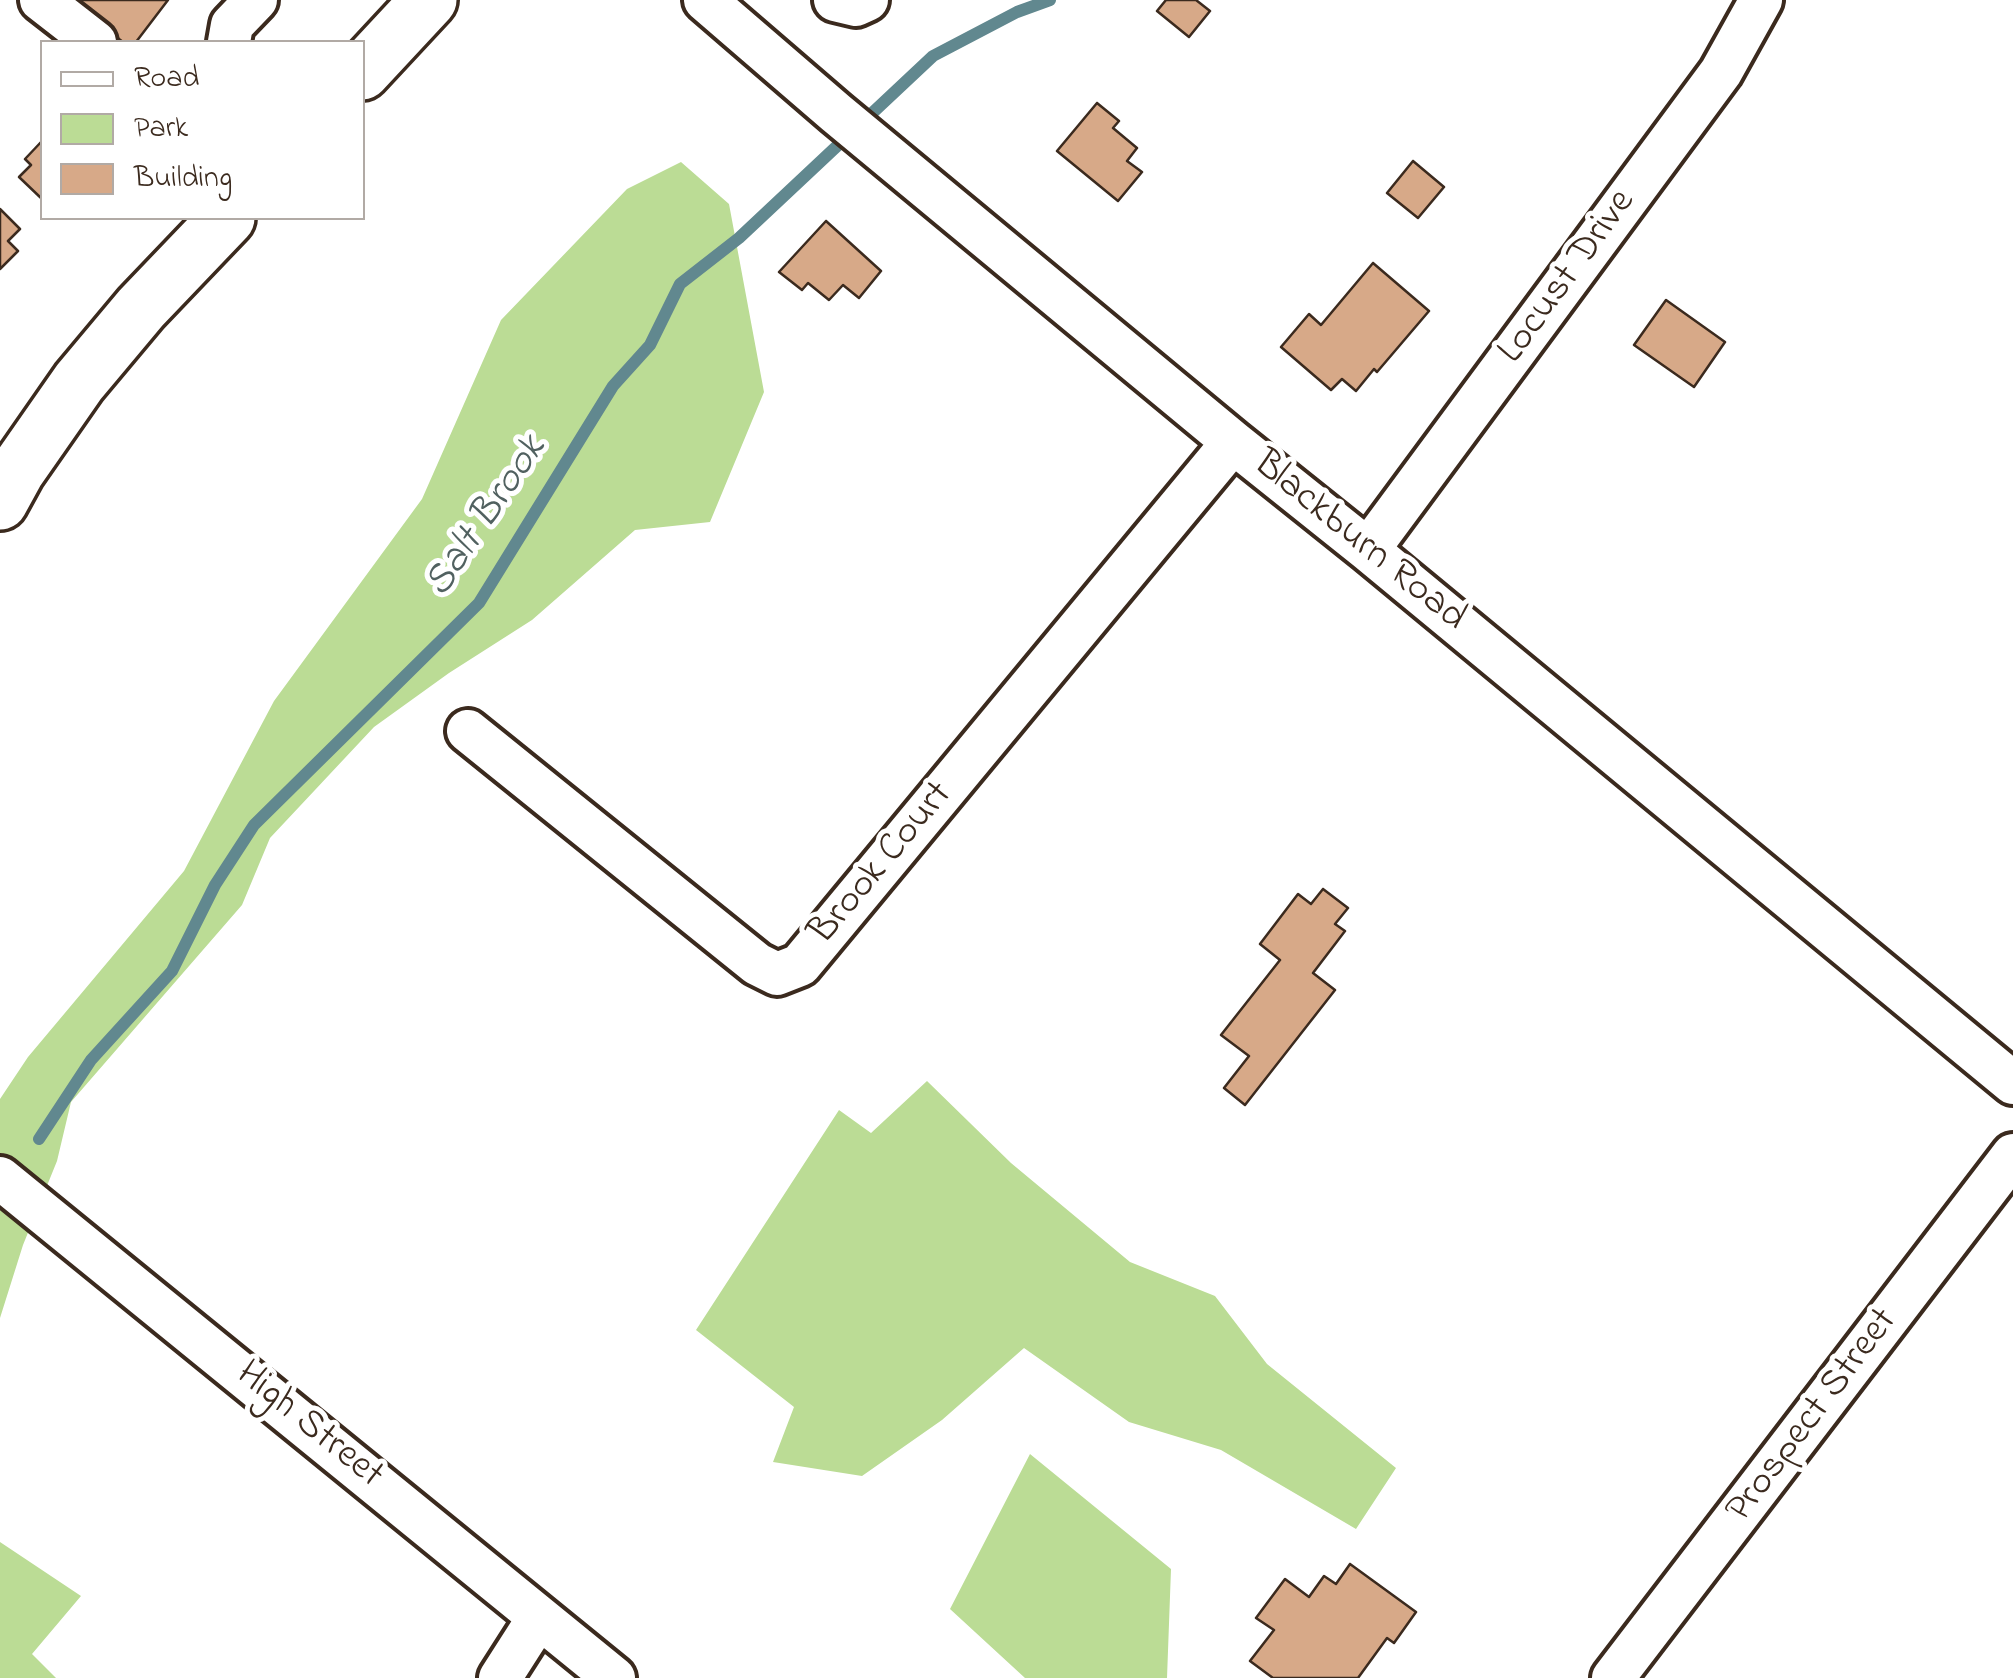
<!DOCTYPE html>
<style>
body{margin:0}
#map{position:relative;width:2013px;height:1678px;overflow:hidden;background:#fff;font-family:"Indie Flower",sans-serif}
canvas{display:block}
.legend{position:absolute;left:40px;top:40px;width:325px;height:180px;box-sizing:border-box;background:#fff;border:2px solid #b1aaa5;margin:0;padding:12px 18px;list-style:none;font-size:30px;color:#3b2a1e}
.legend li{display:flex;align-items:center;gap:20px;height:50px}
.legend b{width:50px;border:2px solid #b1aaa5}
</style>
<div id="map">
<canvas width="2013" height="1678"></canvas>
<ul class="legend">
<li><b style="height:12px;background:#fff"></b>Road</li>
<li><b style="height:28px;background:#bbdc95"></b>Park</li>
<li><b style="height:28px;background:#d7a988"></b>Building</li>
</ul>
</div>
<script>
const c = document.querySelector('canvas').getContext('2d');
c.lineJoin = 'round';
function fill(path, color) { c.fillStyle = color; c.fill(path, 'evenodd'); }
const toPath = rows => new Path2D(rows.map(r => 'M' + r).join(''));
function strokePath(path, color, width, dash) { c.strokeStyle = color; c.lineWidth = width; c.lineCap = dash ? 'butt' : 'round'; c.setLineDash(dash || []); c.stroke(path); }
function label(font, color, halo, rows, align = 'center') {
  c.font = font + ' "Indie Flower",sans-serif'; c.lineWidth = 10; c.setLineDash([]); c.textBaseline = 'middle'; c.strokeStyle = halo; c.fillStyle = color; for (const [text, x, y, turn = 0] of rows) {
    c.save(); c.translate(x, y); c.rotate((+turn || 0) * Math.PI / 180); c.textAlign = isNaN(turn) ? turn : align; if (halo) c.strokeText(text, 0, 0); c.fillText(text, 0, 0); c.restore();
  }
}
const green = toPath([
 [681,162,729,204,764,392,710,522,635,530,532,620,449,673,374,727,270,838,242,905,71,1102,57,1161,23,1245,0,1318,0,1099,28,1057,184,871,274,701,422,499,501,320,627,189],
 [927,1081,1011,1163,1130,1262,1215,1296,1267,1364,1396,1468,1356,1529,1221,1450,1129,1422,1024,1348,942,1420,862,1476,773,1462,794,1407,696,1330,839,1110,871,1133],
 [1030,1454,1171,1569,1167,1678,1025,1678,950,1609],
 [0,1542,81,1596,32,1654,56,1678,0,1678]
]);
const stream = toPath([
 [39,1139,91,1060,172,971,215,885,254,825,479,603,613,386,650,345,680,284,739,238,933,56,1017,12,1050,0]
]);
const building = toPath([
 [67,0,168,0,136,42,123,42,67,0],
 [1166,0,1196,0,1210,11,1189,37,1157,11,1166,0],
 [1097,103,1119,121,1113,128,1137,148,1127,161,1142,172,1118,201,1057,151,1097,103],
 [42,141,42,199,19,177,31,165,25,159,42,141],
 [1413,161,1444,187,1418,218,1387,193,1413,161],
 [0,209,20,229,8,241,18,251,0,269,0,209],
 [826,221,881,271,859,298,843,285,829,300,808,283,802,290,779,272,826,221],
 [1373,263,1429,311,1377,372,1374,369,1356,391,1342,379,1331,390,1281,347,1309,314,1321,325,1373,263],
 [1666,300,1725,342,1694,387,1634,345,1666,300],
 [1323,889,1348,908,1335,924,1345,931,1313,973,1335,990,1245,1105,1224,1088,1249,1056,1221,1035,1280,960,1260,944,1298,894,1311,904,1323,889],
 [1350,1564,1416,1612,1394,1643,1387,1638,1358,1678,1273,1678,1250,1661,1274,1630,1256,1618,1285,1579,1309,1597,1324,1576,1336,1584,1350,1564]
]);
const minor = toPath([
 [41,0,95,42],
 [705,0,836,113,1233,442,1368,550,2013,1083],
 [835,0,856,5,867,0],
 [229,42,232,25,256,0],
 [1368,550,1721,72,1761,0],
 [468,731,757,964,777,974,800,965,1233,442],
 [0,1178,614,1678],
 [500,1678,539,1617],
 [1613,1678,2013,1155]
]);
const major = toPath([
 [362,72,429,0],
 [0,502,17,471,79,382,141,308,227,218]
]);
const streetNames = [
 ["Locust Drive",1569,278,-54],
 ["Blackburn Road",1358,543,39],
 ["Brook Court",883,865,-50],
 ["Prospect Street",1814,1417,-53],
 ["High Street",308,1427,39]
];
const waterNames = [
 ["Salt Brook",488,518,-56]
];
fill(green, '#bbdc95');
strokePath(stream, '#61888f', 12);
fill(building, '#d7a988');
strokePath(building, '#3b2a1e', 2.5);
strokePath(minor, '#3b2a1e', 50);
strokePath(major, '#3b2a1e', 62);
strokePath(minor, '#fff', 42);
strokePath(major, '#fff', 55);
label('40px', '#3b2a1e', '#fff', streetNames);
label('italic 42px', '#516160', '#fff', waterNames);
</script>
